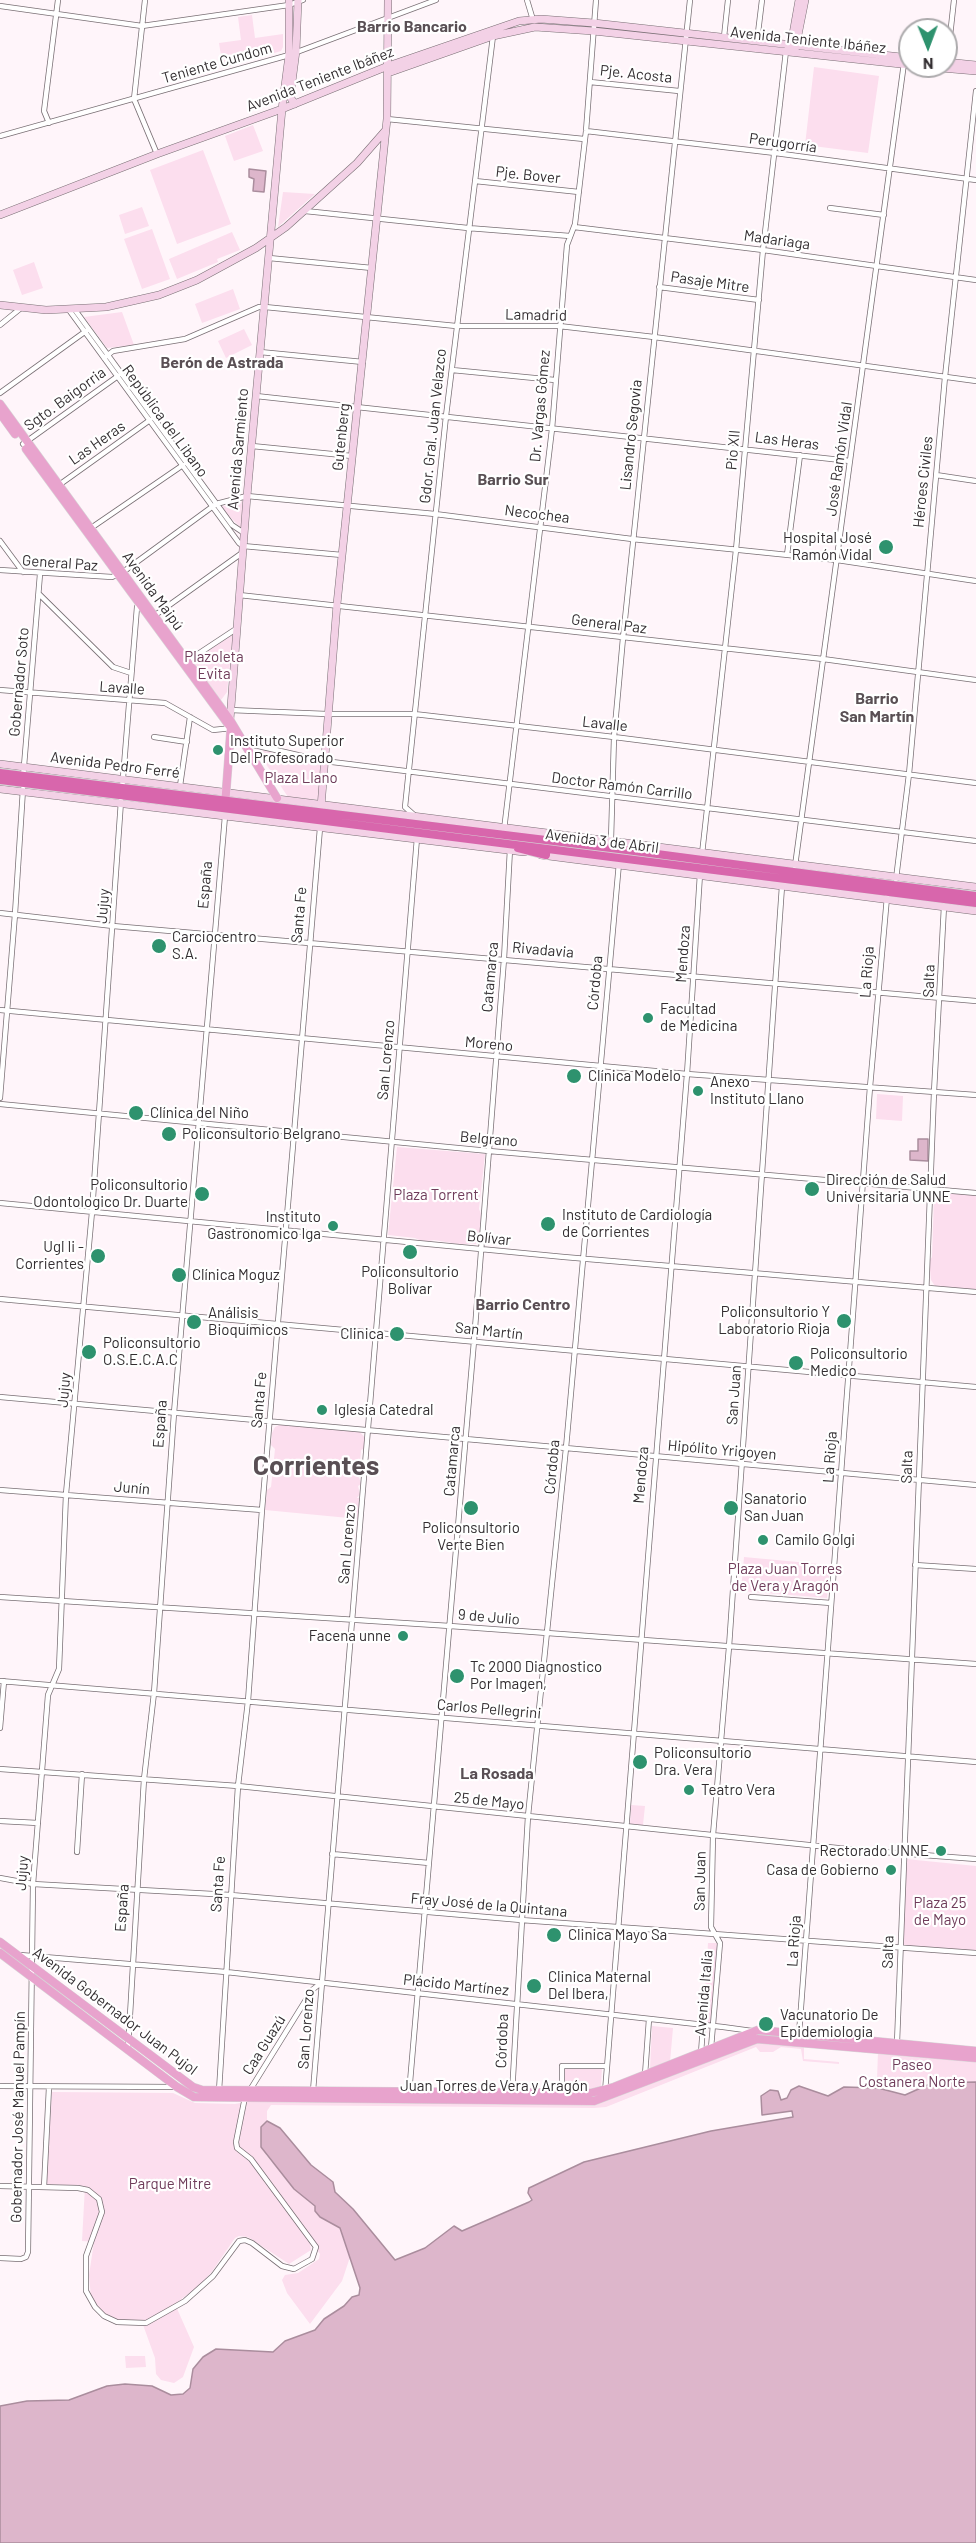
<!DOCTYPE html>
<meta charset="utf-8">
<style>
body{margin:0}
#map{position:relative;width:976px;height:2543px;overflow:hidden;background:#fff5fa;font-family:Barlow,sans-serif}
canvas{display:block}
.north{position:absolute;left:898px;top:18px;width:60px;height:60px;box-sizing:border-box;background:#fff;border:2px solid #adabad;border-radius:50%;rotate:179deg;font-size:16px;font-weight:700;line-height:24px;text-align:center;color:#332e31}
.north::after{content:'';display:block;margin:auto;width:21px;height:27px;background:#2e926e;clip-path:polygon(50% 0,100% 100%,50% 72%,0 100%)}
</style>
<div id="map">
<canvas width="976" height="2543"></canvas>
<div class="north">N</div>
</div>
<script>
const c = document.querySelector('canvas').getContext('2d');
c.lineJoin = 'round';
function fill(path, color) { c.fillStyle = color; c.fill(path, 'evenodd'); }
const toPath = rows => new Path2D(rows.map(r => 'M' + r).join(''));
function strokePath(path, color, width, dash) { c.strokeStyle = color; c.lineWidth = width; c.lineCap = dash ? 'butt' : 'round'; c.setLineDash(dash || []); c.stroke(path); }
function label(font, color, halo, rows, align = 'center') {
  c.font = font + ' Barlow,sans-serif'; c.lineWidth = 4.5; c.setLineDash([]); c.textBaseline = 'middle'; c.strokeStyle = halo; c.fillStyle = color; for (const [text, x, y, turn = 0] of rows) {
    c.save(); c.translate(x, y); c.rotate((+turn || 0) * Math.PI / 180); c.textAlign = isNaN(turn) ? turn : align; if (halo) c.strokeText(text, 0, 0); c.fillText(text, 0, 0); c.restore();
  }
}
const green = toPath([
 [252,15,255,38,283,34,283,47,281,51,223,68,219,43,241,40,238,17],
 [814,67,879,76,868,153,805,145],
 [253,125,263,151,234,161,225,136],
 [203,150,231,224,177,244,150,170],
 [283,192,315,194,278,227],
 [142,207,149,226,125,234,119,215],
 [152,229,170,279,142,289,124,239],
 [232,232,240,250,217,259,218,262,177,279,169,259],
 [34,262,43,288,22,295,13,270],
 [233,289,240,309,202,323,195,304],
 [122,312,134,345,107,348,84,317],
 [244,329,252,345,226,358,218,341],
 [243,501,241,528,220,507],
 [233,634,227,692,221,700,192,662],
 [256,749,322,763,319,800,288,797],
 [877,1094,903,1096,902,1121,876,1119],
 [397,1147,485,1154,479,1209,482,1216,481,1228,476,1244,458,1244,434,1240,423,1242,415,1238,388,1235],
 [942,1192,976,1195,976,1290,935,1286,931,1280,929,1261,932,1257,934,1198],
 [281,1424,359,1431,366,1439,365,1448,361,1450,359,1477,361,1484,358,1486,360,1494,357,1498,360,1498,359,1519,265,1510,267,1490,271,1487,275,1449,271,1445,272,1433,275,1427],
 [744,1557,830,1565,827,1598,741,1591],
 [631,1805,645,1806,643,1825,630,1824],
 [906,1859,976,1866,976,1952,902,1947],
 [708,1943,719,1943,712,2024,703,2022],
 [652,2026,673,2028,670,2062,650,2069],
 [761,2041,802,2045,804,2047,804,2059,839,2062,839,2064,803,2061,801,2049,781,2047,773,2052,760,2052,756,2047,606,2107,594,2108,271,2105,267,2111,267,2121,264,2123,266,2155,291,2184,340,2228,350,2257,342,2281,310,2324,287,2293,282,2280,285,2275,298,2273,319,2259,320,2254,274,2186,271,2189,310,2243,311,2250,289,2264,248,2237,239,2236,235,2238,211,2273,200,2285,175,2304,194,2347,183,2377,174,2383,161,2380,156,2374,155,2358,142,2322,118,2321,105,2314,91,2298,89,2275,94,2242,82,2241,85,2186,46,2184,52,2092,173,2093,195,2103,235,2104,252,2101,594,2104],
 [878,2052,976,2061,976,2082,932,2083,916,2091,903,2088,896,2082,892,2084,889,2080,877,2079],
 [565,2067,602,2068,601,2086,595,2090,565,2089],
 [125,2356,145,2356,146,2367,126,2368]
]);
const water = toPath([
 [249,169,266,171,264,192,253,191,254,179,249,177,249,169],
 [918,1139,928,1139,928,1161,910,1160,910,1151,918,1151,918,1139],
 [976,2082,976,2543,0,2543,0,2406,27,2401,69,2400,107,2386,125,2384,152,2386,171,2395,183,2394,190,2388,193,2369,203,2357,216,2349,273,2352,285,2341,315,2330,324,2319,344,2306,352,2297,359,2295,360,2288,340,2228,320,2217,315,2211,315,2206,294,2189,261,2147,261,2127,267,2121,280,2128,311,2165,333,2182,335,2192,353,2209,395,2260,425,2248,454,2226,462,2231,529,2202,532,2200,528,2193,529,2188,584,2162,711,2131,793,2117,792,2111,762,2115,761,2096,770,2090,778,2091,781,2100,787,2098,791,2090,799,2086,828,2096,844,2087,878,2088,905,2095,932,2083,976,2082]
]);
const street = toPath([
 [145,0,134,99,157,154],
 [527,0,533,20],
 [0,6,142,26,289,5,303,0],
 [724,37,728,0],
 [757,41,762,0],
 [947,63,954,0],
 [590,82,679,91],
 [387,119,584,139],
 [49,123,44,111,58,0],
 [586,131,775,153,976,180],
 [0,136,289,55,436,0],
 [475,181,579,192],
 [830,208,884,215],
 [305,211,468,228,570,236],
 [574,227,763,250,976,280],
 [269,258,372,268],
 [659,287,759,300],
 [69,310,239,543,243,546,342,555],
 [75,310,232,525,244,533],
 [0,325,21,308],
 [260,352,363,362],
 [104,358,113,351,185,339,259,307,265,307,456,326,559,326,654,337,976,381],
 [452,370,555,380],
 [0,393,86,331],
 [256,396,850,461],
 [23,444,118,376],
 [252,446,352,456],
 [936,475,976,481],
 [59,485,150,420],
 [91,528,183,465],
 [0,541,23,572],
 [787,555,800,455],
 [0,570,112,577,123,572,216,504,247,496,435,514,632,539,837,560,976,581],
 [39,594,113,667,131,673],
 [239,595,823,659,976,680],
 [154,616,242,553],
 [186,662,236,629],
 [0,690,165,703,213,730,232,728],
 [230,710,327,714,414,714,614,737,976,783],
 [154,737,187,742],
 [245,743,324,761,976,841],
 [23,778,40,574],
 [180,786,190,717],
 [122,790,137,607,140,602],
 [414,815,405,807,446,416,493,36],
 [504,830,552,429,567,245,575,224,586,131,596,0],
 [613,842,611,840,614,737,623,638,690,0],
 [702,854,736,550,763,250,786,51],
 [795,866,904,63],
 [896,879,909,774,945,377,976,91],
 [0,913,113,926,976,1001],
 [0,1010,687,1074,976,1095],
 [0,1098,15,914,23,789],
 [0,1104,489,1151,976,1193],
 [0,1203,564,1257,976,1292],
 [0,1299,976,1387],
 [0,1397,976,1485],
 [0,1490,262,1510],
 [915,1565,976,1569],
 [0,1597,450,1626,976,1664],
 [751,1597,831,1603],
 [0,1681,976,1762],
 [0,1728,4,1681],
 [0,1769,238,1786,857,1850,976,1859],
 [0,1821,38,1823],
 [77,1852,82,1774],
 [332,1854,429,1863],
 [0,1878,33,1884,231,1895,521,1920,976,1953],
 [20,1955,226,1972,723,2027,752,2031,757,2039],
 [799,2034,870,1087,887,897],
 [897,2043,934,1092,944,906],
 [711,2048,720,1943,711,1927,713,1835,729,1647,782,886],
 [128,2049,144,1779,154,1693,174,1413,225,816],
 [701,2053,703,2026],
 [645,2075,649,2019],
 [0,2086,177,2087],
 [250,2090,312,1990,321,1983],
 [219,2091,238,1786,248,1701,262,1510,320,828],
 [313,2091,417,838],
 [605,2092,687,1074,700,874],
 [409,2094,474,1341,504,959,510,849],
 [512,2094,528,1816,566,1448,619,863],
 [562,2094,562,2066,607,2066],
 [0,2186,78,2188,88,2190,99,2199,102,2212,86,2256,86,2291,95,2307,104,2316,117,2322,146,2323,185,2301,213,2276,239,2241,245,2240,252,2243,282,2266,294,2269,312,2259,316,2247,251,2159,237,2148,236,2142,245,2097],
 [44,2187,49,2087],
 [0,2258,21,2259,26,2257,28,2252,33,1884,48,1695,59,1669,66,1494,92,1212,121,801]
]);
const secondary = toPath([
 [788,49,791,45,799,0],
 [795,50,805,0],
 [946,62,976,65],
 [917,66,976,71],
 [388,73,493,36,535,27,593,31,910,65],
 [295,104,290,97,296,51,298,0],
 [0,215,157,154,282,109,388,66,519,21,541,19,594,23,910,58],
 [0,305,46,310,106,307,159,295,197,280,256,248,286,227,357,163,385,131],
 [230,720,247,496,282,109,289,55,289,0],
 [0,764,976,887],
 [0,789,524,852],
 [321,807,337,604,387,119,388,0],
 [541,855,976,911]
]);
const primary = toPath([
 [0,404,230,720,277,798],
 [0,413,15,434],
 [26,449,231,728],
 [225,806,231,726],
 [0,1942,193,2087,202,2090,591,2093,614,2087,758,2030,976,2051],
 [0,1953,177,2087,194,2097,594,2101,757,2039,976,2058]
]);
const highway = toPath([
 [0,773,619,849,976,896],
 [0,780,976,903],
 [518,848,546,855]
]);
const markers = [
 [886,547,8,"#2e926e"],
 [218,750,6,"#2e926e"],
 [159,946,8,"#2e926e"],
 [648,1018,6,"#2e926e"],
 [574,1076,8,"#2e926e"],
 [698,1091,6,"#2e926e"],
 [136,1113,8,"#2e926e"],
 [169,1134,8,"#2e926e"],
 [812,1189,8,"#2e926e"],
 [202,1194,8,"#2e926e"],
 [548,1224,8,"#2e926e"],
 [333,1226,6,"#2e926e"],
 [410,1252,8,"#2e926e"],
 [98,1256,8,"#2e926e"],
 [179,1275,8,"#2e926e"],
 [844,1321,8,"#2e926e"],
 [194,1322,8,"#2e926e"],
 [397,1334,8,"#2e926e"],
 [89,1352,8,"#2e926e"],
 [796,1363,8,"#2e926e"],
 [322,1410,6,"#2e926e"],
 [471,1508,8,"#2e926e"],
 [731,1508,8,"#2e926e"],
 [763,1540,6,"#2e926e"],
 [403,1636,6,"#2e926e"],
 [457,1676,8,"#2e926e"],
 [640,1762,8,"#2e926e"],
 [689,1790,6,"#2e926e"],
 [941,1851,6,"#2e926e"],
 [891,1870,6,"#2e926e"],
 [554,1935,8,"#2e926e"],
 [534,1986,8,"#2e926e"],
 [766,2024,8,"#2e926e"]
];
const streetNames = [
 ["Avenida Teniente Ibáñez",808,40,6],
 ["Teniente Cundom",217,63,-16],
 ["Pje. Acosta",636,74,6],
 ["Avenida Teniente Ibáñez",320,79,-21],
 ["Perugorría",783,143,8],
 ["Pje. Bover",528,175,6],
 ["Madariaga",777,240,8],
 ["Pasaje Mitre",710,282,8],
 ["Lamadrid",536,315,1],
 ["Sgto. Baigorria",65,399,-36],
 ["Dr. Vargas Gómez",540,406,-85],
 ["República del Libano",165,421,54],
 ["Gdor. Gral. Juan Velazco",433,426,-84],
 ["Lisandro Segovia",631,435,-84],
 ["Gutenberg",341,437,-84],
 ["Las Heras",787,441,7],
 ["Las Heras",97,443,-35],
 ["Avenida Sarmiento",238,449,-85],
 ["Pio XII",733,450,-85],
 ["José Ramón Vidal",839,459,-82],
 ["Héroes Civiles",923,482,-84],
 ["Necochea",537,514,7],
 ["General Paz",60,563,4],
 ["Avenida Maipú",153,591,54],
 ["General Paz",609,624,7],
 ["Gobernador Soto",19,682,-85],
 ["Lavalle",122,688,4],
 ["Lavalle",605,724,6],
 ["Avenida Pedro Ferré",115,765,7],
 ["Doctor Ramón Carrillo",622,786,7],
 ["Avenida 3 de Abril",602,841,7],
 ["España",205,885,-85],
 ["Jujuy",103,906,-86],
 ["Santa Fe",299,915,-85],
 ["Rivadavia",543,950,5],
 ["Mendoza",683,954,-86],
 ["La Rioja",867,972,-86],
 ["Catamarca",490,977,-85],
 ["Salta",929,981,-88],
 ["Córdoba",595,983,-85],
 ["Moreno",489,1044,5],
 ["San Lorenzo",386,1060,-85],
 ["Belgrano",489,1139,5],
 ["Bolívar",489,1238,6],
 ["San Martín",489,1331,6],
 ["Jujuy",64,1390,-85],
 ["San Juan",734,1395,-86],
 ["Santa Fe",259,1400,-85],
 ["España",160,1424,-86],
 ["Hipólito Yrigoyen",722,1450,5],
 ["La Rioja",830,1457,-86],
 ["Catamarca",452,1461,-85],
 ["Córdoba",552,1467,-85],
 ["Salta",907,1467,-88],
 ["Mendoza",641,1475,-85],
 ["Junín",132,1488,5],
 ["San Lorenzo",347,1544,-85],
 ["9 de Julio",489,1617,5],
 ["Carlos Pellegrini",489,1709,5],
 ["25 de Mayo",489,1801,6],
 ["Jujuy",22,1873,-86],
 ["San Juan",700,1881,-89],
 ["Santa Fe",218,1884,-86],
 ["Fray José de la Quintana",489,1905,5],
 ["España",122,1908,-86],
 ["La Rioja",794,1941,-86],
 ["Salta",888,1952,-88],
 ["Plácido Martínez",456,1985,6],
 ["Avenida Italia",704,1993,-85],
 ["Avenida Gobernador Juan Pujol",115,2011,37],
 ["San Lorenzo",306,2029,-86],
 ["Córdoba",502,2041,-88],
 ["Caa Guazú",264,2045,-58],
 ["Juan Torres de Vera y Aragón",494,2086],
 ["Gobernador José Manuel Pampín",18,2117,-89]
];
const poiNames = [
 ["Hospital José",872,538,"right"],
 ["Ramón Vidal",872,555,"right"],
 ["Instituto Superior",230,741],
 ["Del Profesorado",230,758],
 ["Carciocentro",172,937],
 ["S.A.",172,954],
 ["Facultad",660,1009],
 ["de Medicina",660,1026],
 ["Clínica Modelo",588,1076],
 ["Anexo",710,1082],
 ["Instituto Llano",710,1099],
 ["Clínica del Niño",150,1113],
 ["Policonsultorio Belgrano",182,1134],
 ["Dirección de Salud",826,1180],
 ["Universitaria UNNE",826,1197],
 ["Policonsultorio",188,1185,"right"],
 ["Odontologico Dr. Duarte",188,1202,"right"],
 ["Instituto de Cardiología",562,1215],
 ["de Corrientes",562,1232],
 ["Instituto",321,1217,"right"],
 ["Gastronomico Iga",321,1234,"right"],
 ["Ugl Ii -",84,1247,"right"],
 ["Corrientes",84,1264,"right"],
 ["Policonsultorio",410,1272,"center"],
 ["Bolívar",410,1289,"center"],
 ["Clínica Moguz",192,1275],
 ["Policonsultorio Y",830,1312,"right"],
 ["Laboratorio Rioja",830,1329,"right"],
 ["Análisis",208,1313],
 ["Bioquímicos",208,1330],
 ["Clinica",384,1334,"right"],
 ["Policonsultorio",103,1343],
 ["O.S.E.C.A.C",103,1360],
 ["Policonsultorio",810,1354],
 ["Medico",810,1371],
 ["Iglesia Catedral",334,1410],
 ["Sanatorio",744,1499],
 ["San Juan",744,1516],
 ["Policonsultorio",471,1528,"center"],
 ["Verte Bien",471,1545,"center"],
 ["Camilo Golgi",775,1540],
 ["Facena unne",391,1636,"right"],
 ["Tc 2000 Diagnostico",470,1667],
 ["Por Imagen,",470,1684],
 ["Policonsultorio",654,1753],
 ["Dra. Vera",654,1770],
 ["Teatro Vera",701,1790],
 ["Rectorado UNNE",929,1851,"right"],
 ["Casa de Gobierno",879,1870,"right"],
 ["Clinica Mayo Sa",568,1935],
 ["Clinica Maternal",548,1977],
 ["Del Ibera,",548,1994],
 ["Vacunatorio De",780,2015],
 ["Epidemiologia",780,2032]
];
const parkNames = [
 ["Plazoleta",214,657],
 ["Evita",214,674],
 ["Plaza Llano",301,778],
 ["Plaza Torrent",436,1195],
 ["Plaza Juan Torres",785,1569],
 ["de Vera y Aragón",785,1586],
 ["Plaza 25",940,1903],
 ["de Mayo",940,1920],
 ["Paseo",912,2065],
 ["Costanera Norte",912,2082],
 ["Parque Mitre",170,2184]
];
const neighbourhoodNames = [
 ["Barrio Bancario",412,27],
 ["Berón de Astrada",222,363],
 ["Barrio Sur",513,480],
 ["Barrio",877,699],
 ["San Martín",877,717],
 ["Barrio Centro",523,1305],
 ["La Rosada",497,1774]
];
const townNames = [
 ["Corrientes",316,1466]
];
fill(green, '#fcdeee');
fill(water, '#ddb6cb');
strokePath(water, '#aa8d9d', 1.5);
strokePath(street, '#796f74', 6);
strokePath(secondary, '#796f74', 8);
strokePath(primary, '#d6d5d6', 9);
strokePath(highway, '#d6d5d6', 10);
strokePath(street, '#fff', 4.5);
strokePath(secondary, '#f3d1e6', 7);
strokePath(primary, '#e8a3cd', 8);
strokePath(highway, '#d866ac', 8);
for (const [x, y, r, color] of markers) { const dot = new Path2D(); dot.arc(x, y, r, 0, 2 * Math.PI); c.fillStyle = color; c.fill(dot); strokePath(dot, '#fff', 2); }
label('15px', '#332e31', '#fff', streetNames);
label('15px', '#332e31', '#fff', poiNames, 'left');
label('15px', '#6f3c5a', '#fff', parkNames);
label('bold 16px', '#594f54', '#fff', neighbourhoodNames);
label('bold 27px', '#594f54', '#fff', townNames);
</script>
